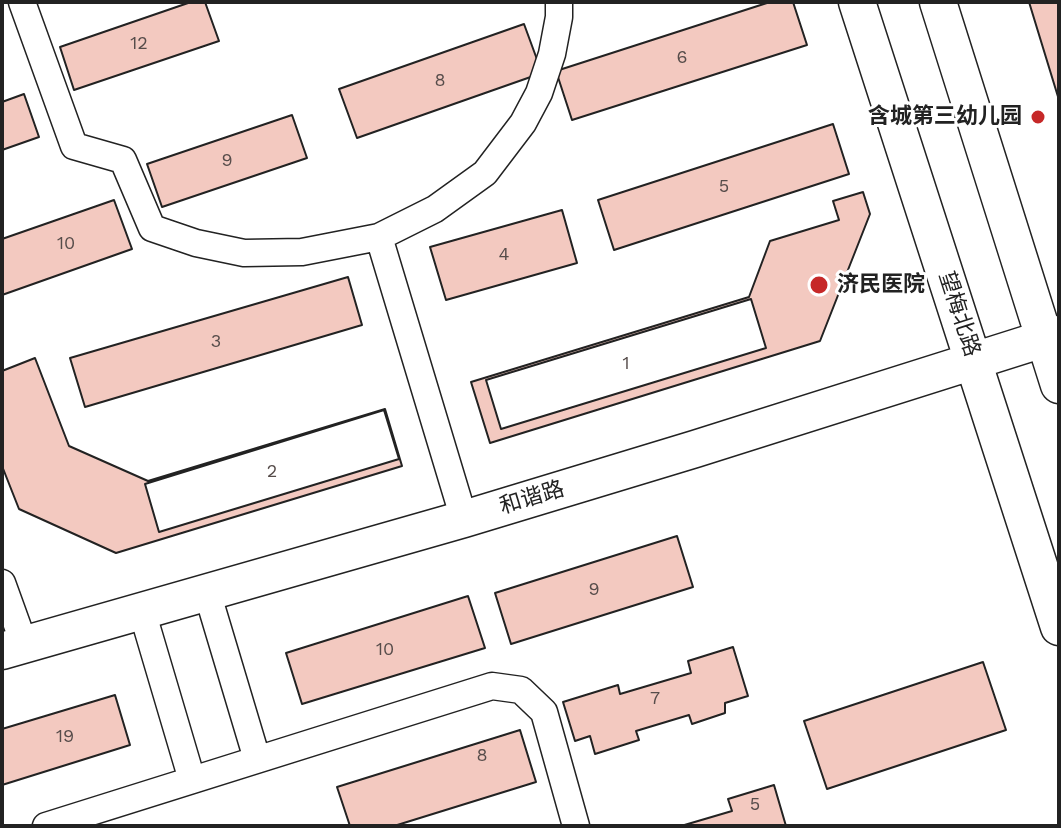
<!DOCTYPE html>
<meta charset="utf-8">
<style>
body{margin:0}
#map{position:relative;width:1061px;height:828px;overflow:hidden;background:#fff;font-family:"Work Sans",sans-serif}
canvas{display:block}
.frame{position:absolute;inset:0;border:4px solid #222;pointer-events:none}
</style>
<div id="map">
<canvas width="1061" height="828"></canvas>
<div class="frame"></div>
</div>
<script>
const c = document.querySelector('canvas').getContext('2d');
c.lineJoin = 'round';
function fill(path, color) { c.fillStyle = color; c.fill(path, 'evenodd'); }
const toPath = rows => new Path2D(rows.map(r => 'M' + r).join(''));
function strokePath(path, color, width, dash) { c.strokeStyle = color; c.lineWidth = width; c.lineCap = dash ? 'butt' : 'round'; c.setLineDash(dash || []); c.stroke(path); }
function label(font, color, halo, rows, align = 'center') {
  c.font = font + ' "Work Sans","Noto Sans SC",sans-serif'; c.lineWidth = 6; c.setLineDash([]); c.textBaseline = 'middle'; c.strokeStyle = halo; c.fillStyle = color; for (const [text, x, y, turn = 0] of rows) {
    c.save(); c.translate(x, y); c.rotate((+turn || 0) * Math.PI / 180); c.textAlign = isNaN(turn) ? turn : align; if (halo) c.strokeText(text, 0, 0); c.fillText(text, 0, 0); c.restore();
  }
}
const building = toPath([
 [191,2,205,2,219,41,74,90,60,47,191,2],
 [770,2,793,2,807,45,572,120,556,71,770,2],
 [1029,2,1059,2,1059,100,1029,2],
 [524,24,542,73,357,138,339,89,524,24],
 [24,94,39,137,2,150,2,102,24,94],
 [292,115,307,158,162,207,147,164,292,115],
 [833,124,849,174,614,250,598,200,833,124],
 [863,192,870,214,820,341,490,443,471,382,749,297,770,241,839,220,833,201,863,192],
 [114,200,132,249,2,295,2,239,114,200],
 [562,210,577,263,446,300,430,247,562,210],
 [348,277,362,325,85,407,70,358,348,277],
 [751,299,766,348,501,429,486,380,751,299],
 [35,358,69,446,148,481,385,409,402,466,116,553,19,509,2,466,2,371,35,358],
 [384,410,399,459,159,532,145,484,384,410],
 [677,536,693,587,511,644,495,593,677,536],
 [468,596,485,648,302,704,286,653,468,596],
 [733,647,748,696,725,703,725,713,692,724,689,715,636,731,639,740,595,754,590,736,575,741,563,702,618,685,620,694,691,673,688,661,733,647],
 [983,662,1006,730,827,789,804,721,983,662],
 [115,695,130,745,2,785,2,729,115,695],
 [520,730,536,782,394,826,350,826,337,787,520,730],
 [774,785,786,826,681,826,732,811,728,799,774,785]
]);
const street = toPath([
 [22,2,74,146,123,160,152,228,196,243,244,253,302,252,379,237,435,209,485,173,523,123,539,93,552,54,559,17,559,2],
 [379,237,464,519],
 [2,583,24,644],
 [207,592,257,759],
 [142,611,192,780],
 [46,826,492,686,521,690,544,712,576,826]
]);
const secondary = toPath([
 [857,2,1059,627],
 [938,2,1059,385],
 [2,651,464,519,695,449,1059,334]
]);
const markers = [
 [1038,117,8,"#c62828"],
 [819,285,10,"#c62828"]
];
const numberNames = [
 ["12",139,44],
 ["6",682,58],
 ["8",440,81],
 ["9",227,161],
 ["5",724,187],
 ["10",66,244],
 ["4",504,255],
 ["3",216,342],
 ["1",626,364],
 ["2",272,472],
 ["9",594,590],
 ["10",385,650],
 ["7",655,699],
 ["19",65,737],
 ["8",482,756],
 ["5",755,805]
];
const poiNames = [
 ["含城第三幼儿园",1022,117],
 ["济民医院",837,285,"left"]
];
const streetNames = [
 ["望梅北路",959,314,72],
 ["和谐路",532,498,-17]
];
fill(building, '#f3c9c0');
strokePath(building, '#222', 2);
strokePath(street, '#222', 29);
strokePath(secondary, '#222', 39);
strokePath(street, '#fff', 26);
strokePath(secondary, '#fff', 36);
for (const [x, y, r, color] of markers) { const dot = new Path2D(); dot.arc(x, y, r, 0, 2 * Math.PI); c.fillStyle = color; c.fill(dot); strokePath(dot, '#fff', 3); }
label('18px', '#564c4a', null, numberNames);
label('bold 22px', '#222', '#fff', poiNames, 'right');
label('22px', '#222', '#fff', streetNames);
</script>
